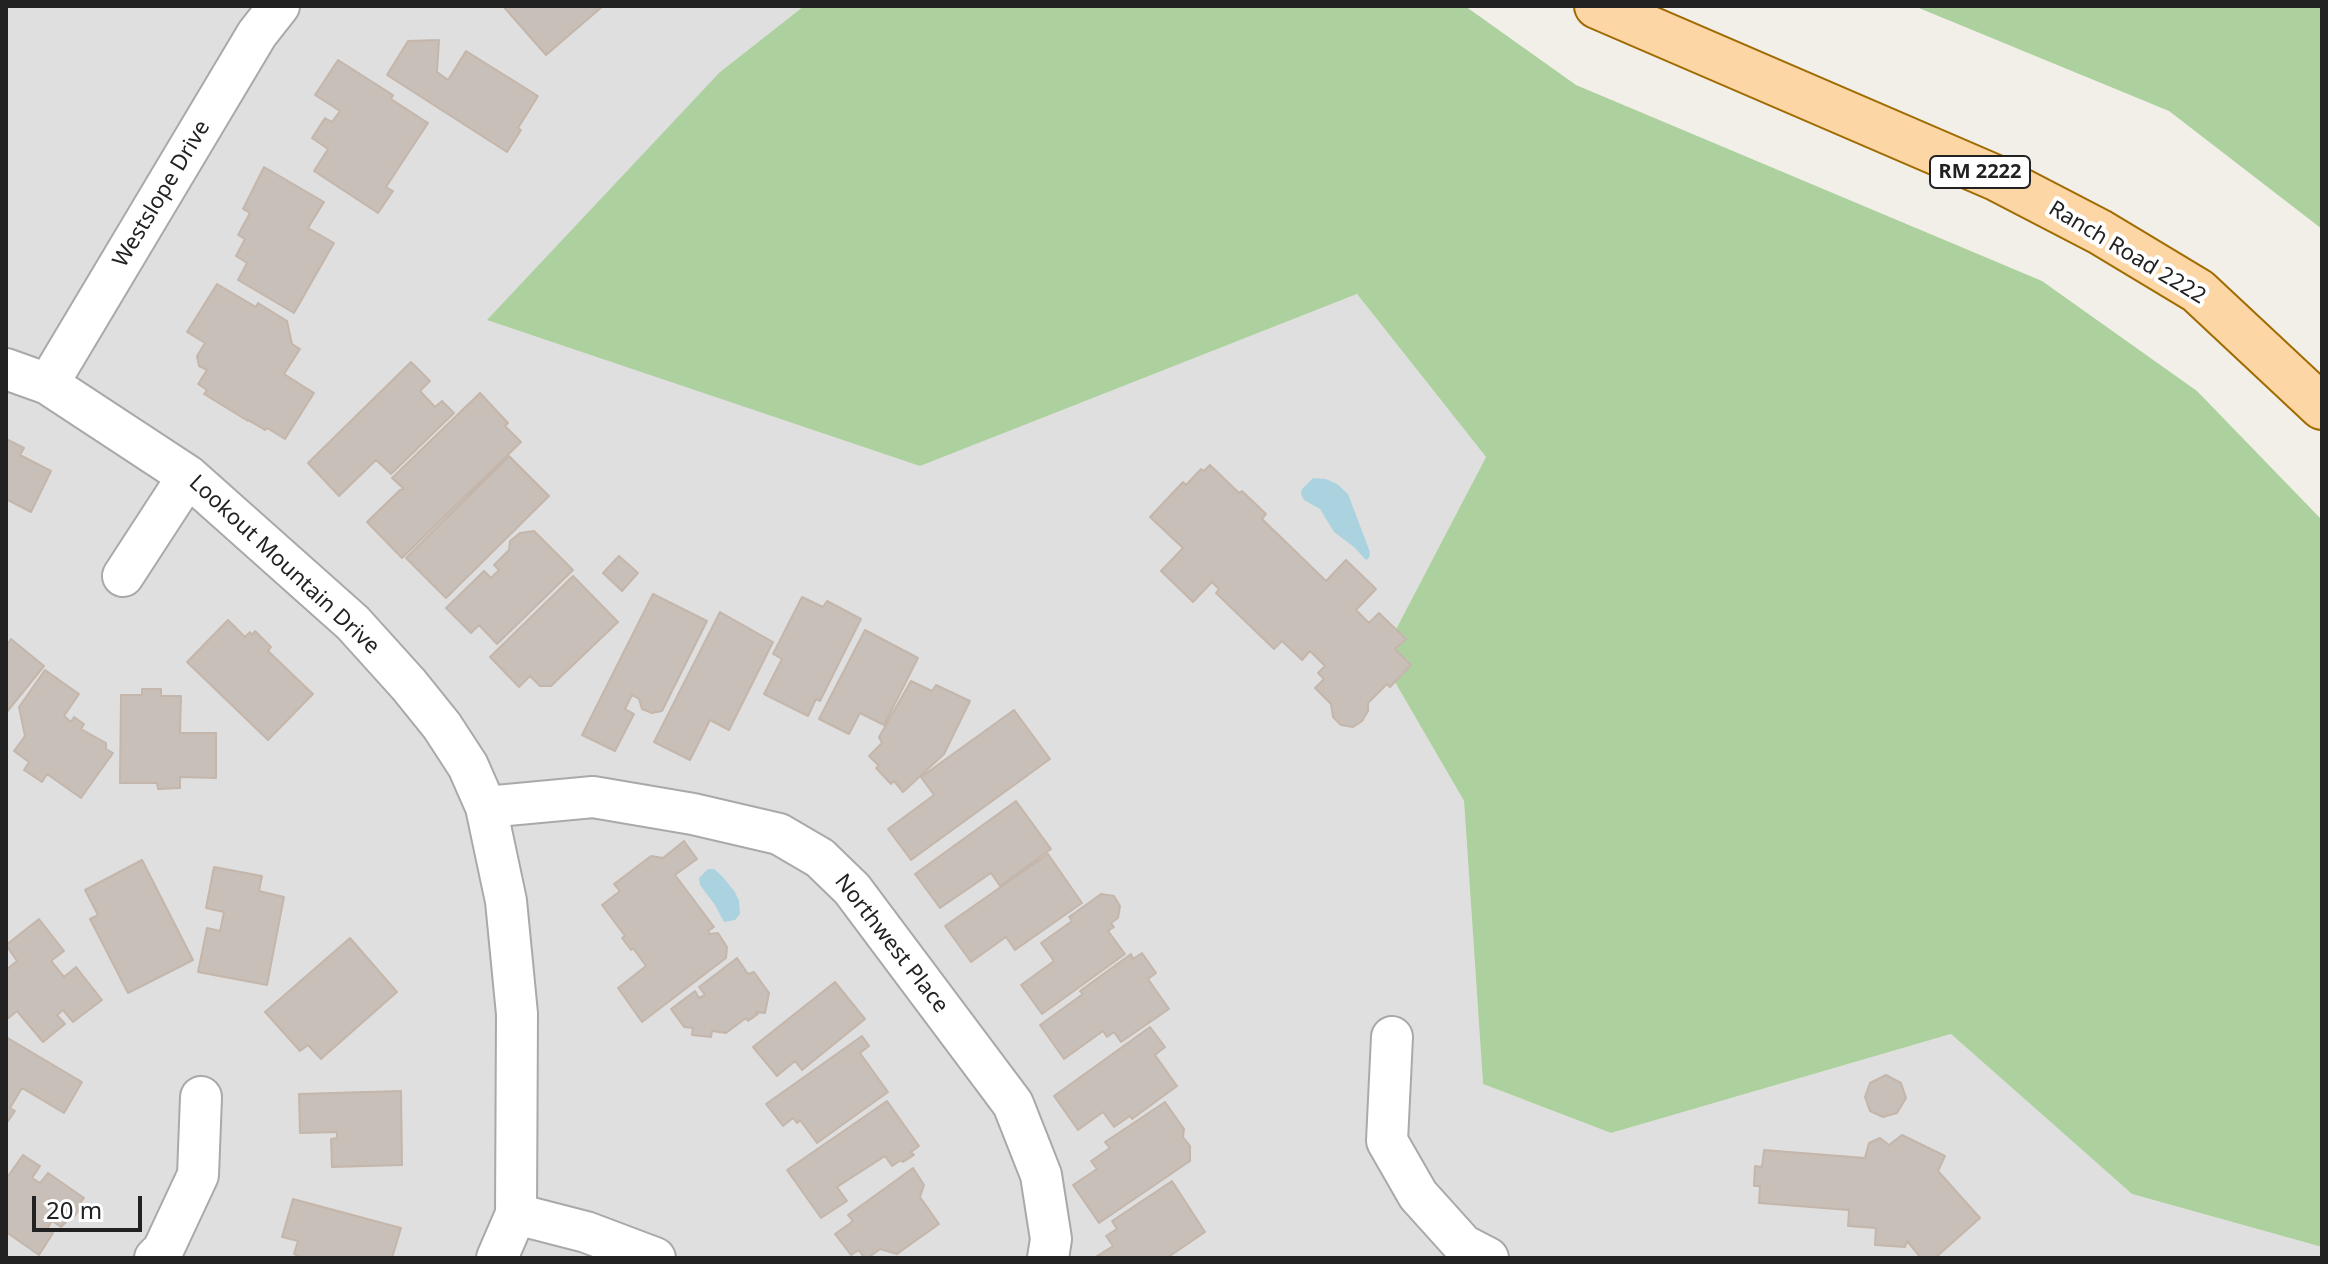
<!DOCTYPE html>
<style>
body{margin:0}
#map{position:relative;width:2328px;height:1264px;overflow:hidden;background:#f2efe9;font-family:"Noto Sans",sans-serif}
canvas{display:block}
.frame{position:absolute;inset:0;border:8px solid #222;pointer-events:none}
.scale{position:absolute;left:32px;top:1196px;width:110px;height:36px;box-sizing:border-box;border:4px solid #222;border-top:0;padding-left:10px;font-size:24px;line-height:28px;white-space:nowrap;color:#222;-webkit-text-stroke:6px #fff;paint-order:stroke}
</style>
<div id="map">
<canvas width="2328" height="1264"></canvas>
<div class="frame"></div>
<div class="scale">20 m</div>
</div>
<script>
const c = document.querySelector('canvas').getContext('2d');
c.lineJoin = 'round';
function fill(path, color) { c.fillStyle = color; c.fill(path, 'evenodd'); }
const toPath = rows => new Path2D(rows.map(r => 'M' + r).join(''));
function strokePath(path, color, width, dash) { c.strokeStyle = color; c.lineWidth = width; c.lineCap = dash ? 'butt' : 'round'; c.setLineDash(dash || []); c.stroke(path); }
function label(font, color, halo, rows, align = 'center') {
  c.font = font + ' "Noto Sans",sans-serif'; c.lineWidth = 8; c.setLineDash([]); c.textBaseline = 'middle'; c.strokeStyle = halo; c.fillStyle = color; for (const [text, x, y, turn = 0] of rows) {
    c.save(); c.translate(x, y); c.rotate((+turn || 0) * Math.PI / 180); c.textAlign = isNaN(turn) ? turn : align; if (halo) c.strokeText(text, 0, 0); c.fillText(text, 0, 0); c.restore();
  }
}
const residential = toPath([
 [6,6,804,6,720,72,919,466,1357,294,1486,457,1381,658,1464,801,1483,1084,1611,1133,1951,1034,2132,1194,2322,1247,2322,1258,6,1258]
]);
const forest = toPath([
 [804,6,1465,6,1576,85,2042,281,2197,391,2322,520,2322,1247,2132,1194,1951,1034,1611,1133,1483,1084,1464,801,1381,658,1486,457,1357,294,920,466,487,320,720,72],
 [1914,6,2322,6,2322,229,2169,111]
]);
const water = toPath([
 [1313,478,1326,479,1337,484,1348,494,1370,552,1369,558,1366,560,1354,547,1334,532,1320,509,1304,500,1301,494,1302,489],
 [708,869,714,869,722,876,735,892,739,901,740,914,735,920,724,922,715,905,700,885,699,878]
]);
const building = toPath([
 [503,6,603,6,546,55,503,6],
 [439,40,437,72,448,80,466,51,538,96,518,128,521,130,507,152,387,75,408,41,439,40],
 [338,60,393,95,391,99,428,123,386,187,393,191,378,213,314,171,328,149,312,138,325,118,332,122,340,111,315,95,338,60],
 [264,167,324,202,308,228,334,243,294,313,238,280,247,263,236,256,245,239,238,235,250,213,243,209,264,167],
 [217,284,256,307,258,303,287,321,292,344,300,349,284,374,314,393,285,439,267,428,265,430,248,420,248,421,204,394,207,390,198,384,207,370,199,366,197,356,205,343,187,332,217,284],
 [411,362,430,381,420,391,435,407,442,401,454,413,391,474,376,460,339,496,308,463,411,362],
 [480,393,508,423,505,426,521,442,402,558,367,522,400,490,404,489,392,478,480,393],
 [6,439,24,448,20,455,51,471,31,512,6,499,6,439],
 [509,456,549,496,446,598,406,558,509,456],
 [1210,465,1239,493,1242,491,1266,514,1262,519,1326,581,1346,560,1376,589,1356,610,1369,623,1379,613,1406,639,1395,649,1411,665,1390,687,1387,684,1368,703,1368,711,1362,721,1353,727,1341,725,1333,717,1331,704,1315,688,1324,679,1318,673,1325,666,1310,651,1302,660,1282,641,1274,649,1216,593,1219,589,1212,582,1193,602,1161,571,1183,548,1150,517,1183,482,1186,485,1201,469,1204,471,1210,465],
 [534,531,573,570,497,644,479,625,471,633,446,608,484,571,491,578,499,570,494,565,509,550,510,541,520,533,534,531],
 [619,556,638,573,622,591,603,573,619,556],
 [573,576,618,622,551,686,540,686,530,676,519,687,490,657,573,576],
 [653,594,707,621,662,711,652,713,642,709,639,699,632,695,625,709,634,714,615,751,582,735,653,594],
 [802,597,823,607,827,601,861,619,820,701,816,699,808,716,764,694,782,659,773,654,802,597],
 [720,612,773,642,729,730,710,720,690,760,654,742,720,612],
 [228,620,245,637,250,632,252,635,255,631,271,647,268,651,313,694,268,740,187,662,228,620],
 [865,630,918,658,884,725,860,713,849,734,819,719,865,630],
 [11,639,44,666,6,713,6,646,11,639],
 [45,670,79,694,64,716,71,722,74,717,84,724,81,729,106,743,106,749,113,753,81,798,47,774,42,782,24,770,29,762,14,751,25,736,19,707,45,670],
 [911,681,932,691,936,685,970,701,944,754,903,792,894,781,891,784,876,768,879,766,869,756,882,743,879,737,911,681],
 [142,689,161,689,161,696,181,696,180,733,216,733,216,778,180,777,180,788,158,789,157,783,120,783,121,695,142,695,142,689],
 [1014,710,1050,759,911,860,888,829,934,795,921,777,1014,710],
 [1016,801,1051,849,1000,886,991,873,940,908,915,874,1016,801],
 [684,841,697,859,675,875,714,927,708,931,710,934,718,933,727,947,726,958,642,1022,618,988,646,966,633,948,631,950,622,938,625,936,602,905,620,891,614,884,651,856,663,858,684,841],
 [1048,854,1082,903,1015,950,1006,937,971,962,945,926,1048,854],
 [142,860,193,960,128,993,90,919,98,915,85,890,142,860],
 [214,867,262,876,259,891,284,897,267,985,198,972,207,928,220,931,224,912,206,908,214,867],
 [1101,894,1114,896,1120,906,1118,918,1111,923,1114,927,1108,931,1125,954,1042,1014,1021,985,1054,961,1041,943,1072,921,1069,917,1101,894],
 [39,919,64,951,51,961,64,977,76,967,102,1000,73,1022,63,1010,57,1015,65,1024,43,1042,17,1011,6,1020,6,970,17,961,6,945,39,919],
 [350,938,397,992,321,1059,308,1045,300,1051,265,1012,350,938],
 [1142,953,1156,973,1148,979,1169,1009,1121,1042,1114,1032,1107,1037,1103,1031,1064,1059,1040,1025,1083,994,1080,991,1131,954,1133,959,1142,953],
 [737,958,748,974,754,972,769,993,765,1013,756,1012,758,1014,748,1021,746,1018,726,1033,712,1031,711,1037,692,1035,693,1028,684,1027,671,1009,695,991,699,998,705,995,699,987,737,958],
 [835,982,865,1019,802,1070,795,1061,777,1076,753,1047,835,982],
 [1150,1027,1165,1047,1155,1055,1177,1086,1132,1119,1130,1116,1114,1127,1103,1112,1078,1130,1054,1096,1150,1027],
 [862,1036,869,1046,860,1053,888,1092,817,1143,800,1120,797,1123,793,1118,783,1126,766,1104,862,1036],
 [6,1037,82,1082,64,1113,22,1088,10,1108,15,1111,6,1124,6,1037],
 [1886,1075,1901,1083,1906,1098,1897,1113,1883,1117,1870,1111,1865,1097,1870,1083,1886,1075],
 [401,1091,402,1165,332,1167,331,1139,337,1138,337,1132,300,1133,299,1094,401,1091],
 [887,1101,919,1146,911,1152,914,1155,903,1162,901,1160,892,1166,885,1156,837,1187,847,1201,821,1218,787,1170,887,1101],
 [1165,1102,1184,1129,1183,1137,1190,1146,1190,1161,1099,1223,1073,1185,1097,1169,1091,1161,1110,1148,1105,1142,1165,1102],
 [1902,1135,1945,1156,1938,1171,1980,1218,1935,1258,1921,1258,1907,1241,1905,1247,1875,1245,1876,1228,1848,1226,1849,1210,1759,1203,1760,1186,1754,1186,1755,1166,1762,1167,1764,1150,1865,1158,1869,1143,1880,1138,1889,1145,1902,1135],
 [23,1155,40,1166,32,1178,40,1183,48,1173,84,1198,80,1203,82,1205,74,1217,72,1216,61,1227,52,1221,47,1229,53,1233,39,1255,6,1232,6,1179,23,1155],
 [913,1168,924,1185,920,1197,939,1224,897,1254,880,1249,868,1258,864,1258,859,1250,851,1255,835,1234,853,1221,848,1215,913,1168],
 [1172,1181,1205,1232,1167,1258,1094,1258,1113,1246,1106,1236,1117,1229,1112,1221,1172,1181],
 [293,1199,401,1228,392,1258,304,1258,294,1254,298,1241,282,1237,293,1199]
]);
const minor = toPath([
 [6,369,48,384,188,476,353,623,409,685,442,726,468,766,486,807,506,901,517,1014,516,1214,497,1258],
 [48,384,257,34,279,6],
 [123,576,188,476],
 [486,807,593,797,693,814,779,834,820,858,852,889,1013,1104,1041,1175,1051,1239,1048,1258],
 [1392,1037,1387,1141,1418,1195,1463,1245,1488,1258],
 [516,1214,586,1232,655,1258],
 [155,1258,163,1250,198,1175,201,1097]
]);
const major = toPath([
 [1597,6,1996,178,2100,232,2198,291,2322,407]
]);
const shields = [
 [1980,172,100]
];
const shieldNames = [
 ["RM 2222",1980,172]
];
const streetNames = [
 ["Westslope Drive",162,194,-59],
 ["Ranch Road 2222",2127,253,31],
 ["Lookout Mountain Drive",284,565,43],
 ["Northwest Place",891,944,52]
];
fill(residential, '#e0dfdf');
fill(forest, '#add19e');
fill(water, '#aad3df');
fill(building, '#c7bfb8');
strokePath(building, '#c4b6ab', 2);
strokePath(minor, '#a9a9a9', 44);
strokePath(major, '#a06b00', 48);
strokePath(minor, '#fff', 40);
strokePath(major, '#fcd6a4', 44);
for (const [x, y, w] of shields) { const box = new Path2D(); box.roundRect(x - w / 2, y - 16, w, 32, 6); c.fillStyle = '#fff'; c.fill(box); strokePath(box, '#222', 2); }
label('bold 20px', '#222', null, shieldNames);
label('22px', '#222', '#fff', streetNames);
</script>
